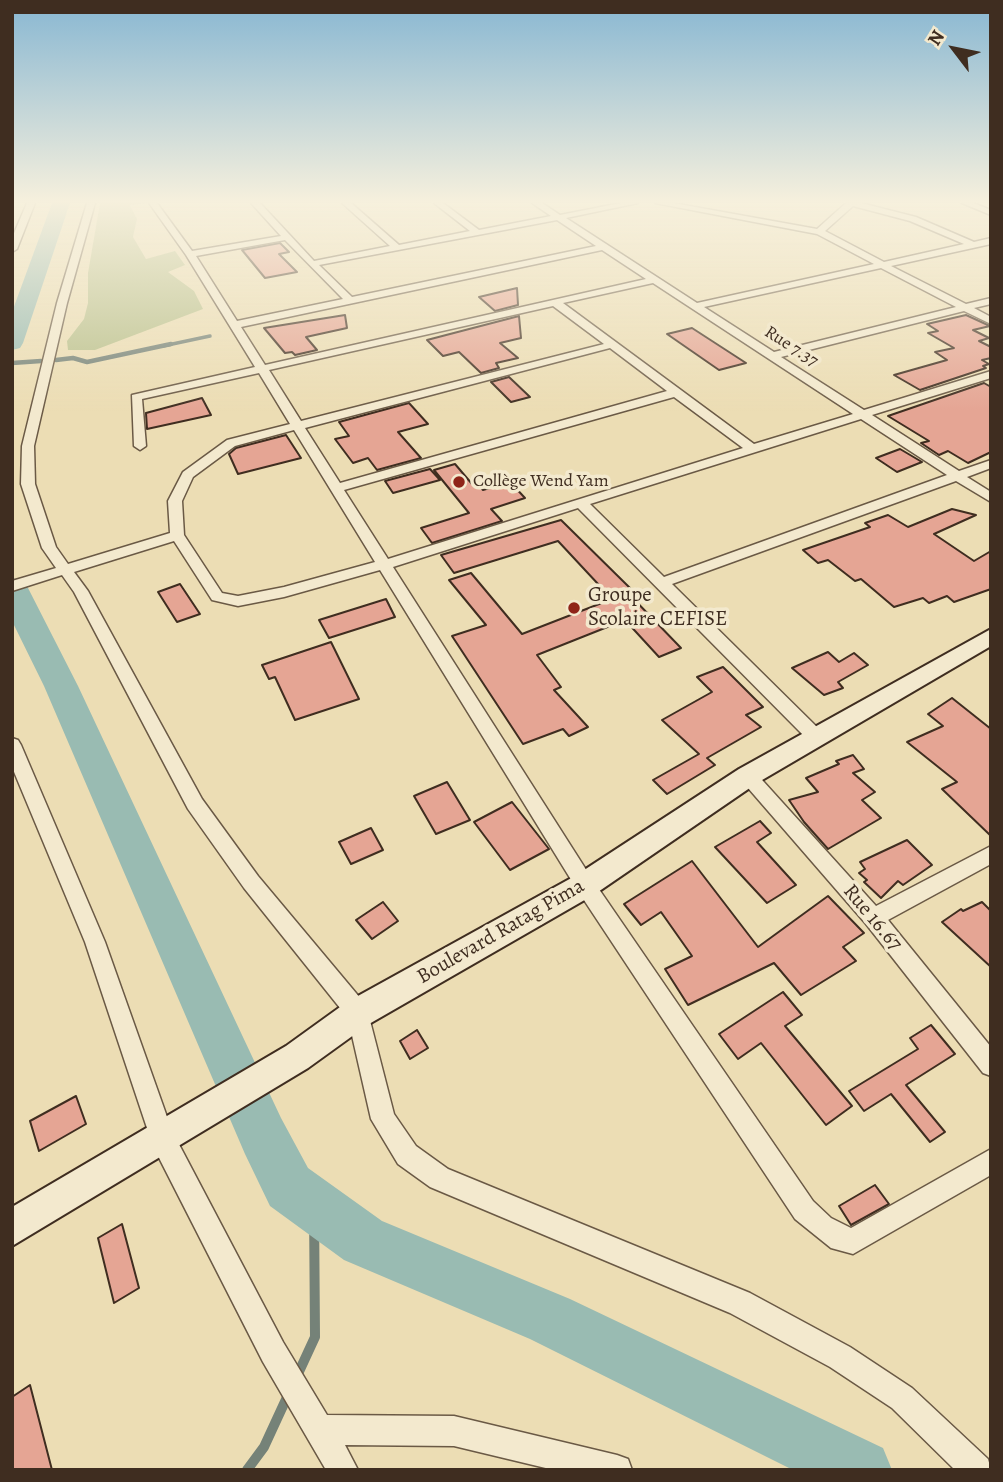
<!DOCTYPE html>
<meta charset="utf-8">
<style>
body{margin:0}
#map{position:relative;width:1003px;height:1482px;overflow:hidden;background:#ecddb4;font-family:Alegreya,serif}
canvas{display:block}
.frame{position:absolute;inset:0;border:14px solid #3f2d20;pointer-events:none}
.north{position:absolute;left:919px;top:14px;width:70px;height:70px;-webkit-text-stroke:5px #f3e9ce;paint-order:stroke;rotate:302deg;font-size:19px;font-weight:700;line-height:28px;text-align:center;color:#3f2d20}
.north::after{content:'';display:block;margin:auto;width:24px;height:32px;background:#3f2d20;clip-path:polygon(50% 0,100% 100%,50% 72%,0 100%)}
</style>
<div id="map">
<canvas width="1003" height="1482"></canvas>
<div class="frame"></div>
<div class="north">N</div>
</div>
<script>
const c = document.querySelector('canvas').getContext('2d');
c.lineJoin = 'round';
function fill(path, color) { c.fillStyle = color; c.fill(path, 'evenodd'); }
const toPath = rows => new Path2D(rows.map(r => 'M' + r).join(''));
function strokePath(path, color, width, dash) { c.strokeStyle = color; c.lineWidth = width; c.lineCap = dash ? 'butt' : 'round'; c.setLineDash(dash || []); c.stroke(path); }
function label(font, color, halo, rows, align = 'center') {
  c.font = font + ' Alegreya,serif'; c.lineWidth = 7; c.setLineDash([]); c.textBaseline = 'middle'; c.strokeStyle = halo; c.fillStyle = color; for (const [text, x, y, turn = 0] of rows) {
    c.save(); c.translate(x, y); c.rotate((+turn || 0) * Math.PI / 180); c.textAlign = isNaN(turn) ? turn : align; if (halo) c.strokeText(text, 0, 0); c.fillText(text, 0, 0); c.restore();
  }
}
const green = toPath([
 [100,203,148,203,130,205,137,219,133,237,146,259,175,251,185,265,168,272,194,291,203,309,95,350,68,350,67,341,84,319,88,303,88,273]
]);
const streamFar2 = toPath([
 [163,346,210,336]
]);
const streamFar1 = toPath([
 [56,360,73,358,87,362,171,344],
 [12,363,41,361]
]);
const stream = toPath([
 [297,1376,315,1337,314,1205],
 [247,1470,264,1447,288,1395]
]);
const river = toPath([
 [52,203,70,203,23,343,20,348,12,350,12,312,52,203],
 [12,578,23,581,28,588,78,686,281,1118,308,1168,382,1221,570,1299,883,1448,892,1470,793,1470,530,1339,344,1260,270,1206,245,1154,44,686,12,621,12,578]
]);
const building = toPath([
 [280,243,289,252,279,254,297,272,265,278,242,250,280,243],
 [517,288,518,305,495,311,479,297,517,288],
 [345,315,347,328,306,337,317,350,295,355,292,352,285,353,264,328,345,315],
 [966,315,990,326,973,330,989,338,979,341,991,347,991,358,982,360,989,364,983,366,986,368,920,390,894,375,947,360,935,352,954,348,928,333,938,331,927,324,966,315],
 [519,316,521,338,500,343,518,358,496,363,499,368,481,373,459,352,443,356,427,340,519,316],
 [692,328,746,363,719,370,667,334,692,328],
 [509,377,530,397,511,402,491,382,509,377],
 [984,383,991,387,991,452,968,463,948,451,939,455,921,443,929,441,888,416,984,383],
 [202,398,211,415,147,429,146,413,202,398],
 [409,403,428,424,398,432,421,458,377,470,368,458,353,463,335,439,349,436,339,422,409,403],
 [286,435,301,458,238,474,229,454,236,448,286,435],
 [900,449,922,462,897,472,876,458,900,449],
 [455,464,472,484,477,483,483,490,510,482,525,498,491,509,502,521,432,543,421,528,469,513,434,470,455,464],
 [430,469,440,480,393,493,385,481,430,469],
 [952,509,976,515,934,534,974,561,991,551,991,589,954,602,947,596,929,603,923,598,894,607,861,579,855,581,828,560,818,563,803,550,870,527,865,523,888,515,908,527,952,509],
 [561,520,630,588,625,590,681,648,659,657,625,620,537,655,561,687,554,690,588,727,569,736,563,729,523,744,452,636,486,625,449,580,471,573,522,634,612,599,558,541,454,573,441,555,561,520],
 [180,584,200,614,177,622,158,592,180,584],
 [386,599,395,617,329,638,319,620,386,599],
 [331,642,359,699,295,720,275,677,269,679,262,665,331,642],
 [828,652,839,662,854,653,868,665,838,682,843,688,824,695,792,668,828,652],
 [723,667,763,707,746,715,761,727,707,758,715,765,667,794,653,780,699,754,662,720,712,692,697,677,723,667],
 [952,698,991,729,991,836,942,789,957,782,907,742,943,726,928,714,952,698],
 [853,755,864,769,853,773,875,792,862,800,881,818,828,849,804,822,789,800,818,792,806,778,839,764,836,761,853,755],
 [447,782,470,820,436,834,414,796,447,782],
 [512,802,549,849,510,870,474,822,512,802],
 [760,821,771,833,757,842,796,885,767,903,715,847,760,821],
 [371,828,383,850,351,864,339,842,371,828],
 [907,840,932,865,903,885,898,881,881,898,864,882,867,880,859,873,865,869,860,862,907,840],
 [692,861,758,947,828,896,864,933,843,947,856,961,801,995,774,963,688,1005,665,969,692,956,661,912,641,925,624,904,692,861],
 [383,902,398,921,372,939,356,920,383,902],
 [982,902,991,911,991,967,942,922,961,909,963,911,982,902],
 [783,992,802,1015,785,1026,852,1106,826,1125,761,1043,738,1059,719,1034,783,992],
 [931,1025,955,1054,906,1085,945,1132,930,1142,891,1094,864,1111,849,1091,918,1049,910,1038,931,1025],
 [417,1030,428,1048,410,1059,400,1041,417,1030],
 [76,1096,86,1124,39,1151,30,1121,76,1096],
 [875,1185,889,1204,851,1225,839,1206,875,1185],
 [122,1224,139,1288,114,1303,98,1238,122,1224],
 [30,1385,52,1470,12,1470,12,1397,30,1385]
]);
const street = toPath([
 [27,203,35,203,17,249,12,252,12,238,27,203],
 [87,203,95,203,67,303,34,446,35,484,56,547,68,564,170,533,168,501,183,472,227,440,290,424,259,373,142,399,146,446,140,450,134,446,132,395,255,367,186,255,149,203,157,203,192,251,281,236,251,203,260,203,314,261,390,246,342,203,351,203,399,245,470,231,434,203,443,203,479,230,551,216,532,203,542,203,560,215,621,203,638,203,566,218,697,303,874,264,817,234,655,203,673,203,817,229,846,203,861,203,916,217,974,242,991,238,991,244,891,266,966,304,991,298,991,304,974,308,991,317,991,324,964,311,781,357,864,410,991,371,991,378,872,415,959,471,991,460,991,468,967,477,991,492,991,502,956,481,672,584,821,731,824,736,821,741,809,741,578,508,393,567,592,879,813,1201,831,1218,851,1228,991,1149,991,1175,853,1254,831,1248,795,1219,578,891,380,570,284,597,238,606,212,600,174,541,74,572,88,591,202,799,258,876,366,1005,394,1114,416,1146,448,1169,750,1293,850,1347,912,1388,988,1459,991,1470,955,1470,892,1408,830,1367,730,1313,430,1187,398,1164,371,1119,348,1018,244,888,188,809,74,592,62,575,12,591,12,581,56,568,42,548,21,484,22,446,57,303,87,203],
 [853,206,910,221,964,244,884,262,825,231,853,206],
 [557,220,596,246,352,297,319,265,557,220],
 [285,240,343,299,237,321,196,256,285,240],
 [602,250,646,279,265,365,241,327,602,250],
 [881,268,956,307,774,352,704,307,881,268],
 [653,283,853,414,754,444,563,303,653,283],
 [553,306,604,344,301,421,269,370,553,306],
 [610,348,667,391,340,483,305,428,610,348],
 [674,397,743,448,388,559,344,490,674,397],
 [861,419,947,475,664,577,590,504,861,419],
 [294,430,375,562,284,587,238,596,222,593,184,535,182,501,193,477,235,446,294,430],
 [962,203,973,203,991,210,991,215,962,203],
 [12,738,18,740,21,745,105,942,172,1131,283,1342,327,1415,454,1416,617,1455,628,1459,632,1470,554,1470,454,1446,345,1445,358,1470,326,1470,263,1362,153,1146,85,942,12,767,12,738],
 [748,769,754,771,876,906,991,846,991,864,888,920,991,1047,991,1076,983,1073,866,924,742,781,739,776,742,771,748,769]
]);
const secondary = toPath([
 [991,629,991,646,757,783,595,894,369,1024,308,1068,12,1246,12,1207,286,1046,347,1002,575,876,739,769,991,629]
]);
const markers = [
 [459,482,7,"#8f2418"],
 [574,608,7,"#8f2418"]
];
const farStreetnames = [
 ["Rue 7.37",791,347,33]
];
const farPoinames = [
 ["Collège Wend Yam",473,482]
];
const poiNames = [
 ["Groupe",588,596],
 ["Scolaire CEFISE",588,620]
];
const streetNames = [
 ["Rue 16.67",872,918,50],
 ["Boulevard Ratag Pima",501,932,-30]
];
fill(green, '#b9c08c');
strokePath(streamFar2, '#758278', 3.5);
strokePath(streamFar1, '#758278', 4.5);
strokePath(stream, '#758278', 10);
fill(river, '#99bbb2');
fill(building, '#e5a594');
strokePath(building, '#3f2d20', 2);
strokePath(street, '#6a5945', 3);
strokePath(secondary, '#3f2d20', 4);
fill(street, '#f3e9ce');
fill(secondary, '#f3e9ce');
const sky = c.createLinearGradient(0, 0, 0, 411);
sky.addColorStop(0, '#88b7d2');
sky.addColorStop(0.49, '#f6f0dd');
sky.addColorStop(1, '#f6f0dd00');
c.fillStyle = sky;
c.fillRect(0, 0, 1003, 411);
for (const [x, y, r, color] of markers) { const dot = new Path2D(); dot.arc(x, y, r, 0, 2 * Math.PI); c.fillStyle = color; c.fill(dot); strokePath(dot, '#f3e9ce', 2.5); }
label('18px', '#3f2d20', '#f3e9ce', farStreetnames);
label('18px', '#3f2d20', '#f3e9ce', farPoinames, 'left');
label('21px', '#3f2d20', '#f3e9ce', poiNames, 'left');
label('21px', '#3f2d20', '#f3e9ce', streetNames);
</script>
